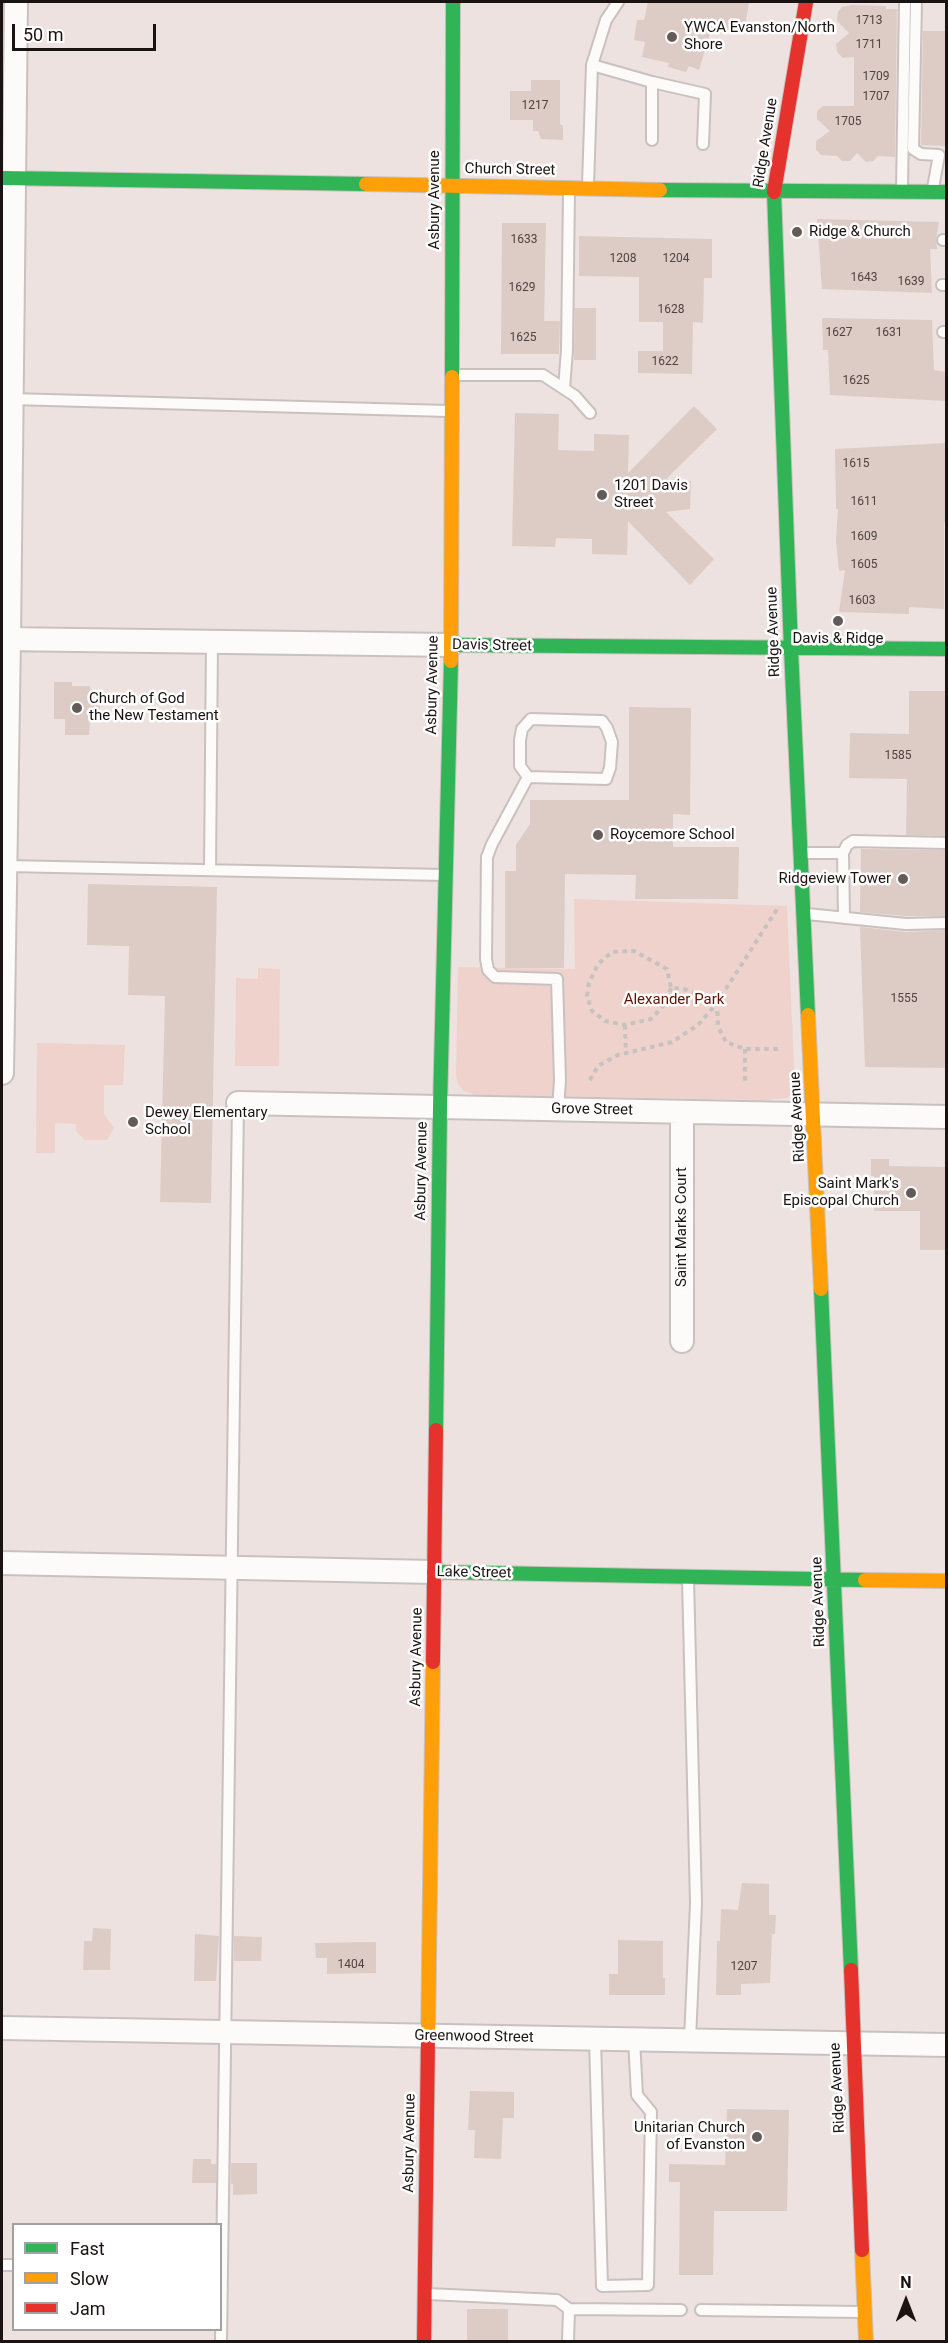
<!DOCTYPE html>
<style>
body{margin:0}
#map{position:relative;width:948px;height:2343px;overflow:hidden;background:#ede2df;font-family:Roboto,sans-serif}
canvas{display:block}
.frame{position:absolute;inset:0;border:3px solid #1a1311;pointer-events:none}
.legend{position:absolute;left:12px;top:2223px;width:210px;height:108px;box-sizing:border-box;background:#fff;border:2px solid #a3a1a0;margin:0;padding:8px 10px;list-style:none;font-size:18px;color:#1a1311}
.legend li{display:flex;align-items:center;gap:12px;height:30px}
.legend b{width:30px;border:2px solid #a3a1a0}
.north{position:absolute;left:876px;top:2271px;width:60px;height:60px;-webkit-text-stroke:4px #fff;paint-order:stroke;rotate:0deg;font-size:16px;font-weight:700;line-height:24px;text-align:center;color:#1a1311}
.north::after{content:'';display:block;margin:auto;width:21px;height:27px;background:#1a1311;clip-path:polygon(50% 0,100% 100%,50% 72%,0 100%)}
.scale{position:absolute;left:12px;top:24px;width:144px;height:27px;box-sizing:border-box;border:3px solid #1a1311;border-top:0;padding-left:8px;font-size:18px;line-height:21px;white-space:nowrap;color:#1a1311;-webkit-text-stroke:4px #fff;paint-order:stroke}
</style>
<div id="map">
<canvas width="948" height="2343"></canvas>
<div class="frame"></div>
<ul class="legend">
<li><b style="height:8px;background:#30b455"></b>Fast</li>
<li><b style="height:8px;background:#ff9f0a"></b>Slow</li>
<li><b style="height:8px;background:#e5322d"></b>Jam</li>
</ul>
<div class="north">N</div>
<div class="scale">50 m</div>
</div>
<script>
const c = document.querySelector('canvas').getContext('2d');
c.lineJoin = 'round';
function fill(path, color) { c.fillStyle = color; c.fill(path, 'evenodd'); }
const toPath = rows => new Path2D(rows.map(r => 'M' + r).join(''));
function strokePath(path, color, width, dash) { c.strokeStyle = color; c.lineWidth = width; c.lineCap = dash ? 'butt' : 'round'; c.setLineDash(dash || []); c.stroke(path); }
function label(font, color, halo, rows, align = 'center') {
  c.font = font + ' Roboto,sans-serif'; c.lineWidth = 5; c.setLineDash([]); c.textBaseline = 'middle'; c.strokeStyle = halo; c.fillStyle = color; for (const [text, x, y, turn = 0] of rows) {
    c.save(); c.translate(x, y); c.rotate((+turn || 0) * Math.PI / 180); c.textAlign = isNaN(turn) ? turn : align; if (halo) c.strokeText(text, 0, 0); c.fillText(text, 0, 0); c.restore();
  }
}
const green = toPath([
 [574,899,787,906,795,1090,787,1098,766,1100,476,1095,464,1091,458,1084,456,1075,458,967,575,969],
 [258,968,280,969,279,1066,235,1066,236,978,258,979],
 [37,1043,125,1045,123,1085,104,1085,104,1114,114,1128,107,1140,85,1140,76,1131,76,1124,55,1123,55,1153,36,1153]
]);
const building = toPath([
 [648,2,749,2,744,33,712,27,699,70,689,66,686,72,668,67,669,63,642,57,645,42,634,40,637,20,644,20],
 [852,5,886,6,886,9,897,9,895,157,878,156,873,161,866,162,857,153,850,161,842,161,837,156,821,155,816,150,816,141,830,131,817,119,817,111,823,106,854,106,854,57,843,58,837,52,836,44,849,33,837,21,838,12,842,7],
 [923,31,946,31,946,146,921,145],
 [531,80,560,80,560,124,563,126,563,140,541,139,538,131,533,131,533,120,510,120,510,91,531,91],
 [817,219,939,222,936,239,937,249,930,249,932,293,822,289],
 [502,223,546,223,544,321,560,321,559,354,501,354],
 [579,236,712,239,712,278,704,278,703,323,693,322,692,374,638,373,638,351,663,351,663,322,639,322,639,277,579,276],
 [575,308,596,308,596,360,574,360],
 [822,318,932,320,934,370,946,372,946,401,830,395,828,350,823,350],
 [694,406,717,429,666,479,691,481,690,509,666,512,714,559,690,585,628,521,627,555,592,554,592,539,556,538,555,547,512,546,515,413,559,414,558,450,594,451,594,434,629,435,628,473],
 [946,443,946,521,944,522,944,609,909,607,909,614,839,612,845,570,839,571,836,541,838,509,836,509,835,449],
 [54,682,72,682,72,686,90,686,90,697,100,697,100,719,90,719,89,735,65,735,65,719,54,719],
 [909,691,946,691,946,836,906,835,907,779,849,778,850,733,909,734],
 [629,707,691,708,690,815,673,814,673,847,739,847,738,899,635,899,636,875,565,874,564,968,505,968,505,871,516,871,516,845,530,824,530,800,629,800],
 [861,849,946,850,946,916,906,916,860,912],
 [88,884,217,887,211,1203,160,1202,165,996,128,995,129,946,87,945],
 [860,927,906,932,946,930,946,1068,865,1067],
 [871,1159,889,1159,889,1166,946,1167,946,1250,920,1250,920,1211,874,1211,874,1176,871,1176],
 [742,1883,769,1884,769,1915,776,1915,775,1934,772,1934,770,1983,741,1984,741,1995,716,1995,717,1941,720,1941,721,1909,738,1910],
 [93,1928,111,1929,110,1970,83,1970,84,1941,92,1941],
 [195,1934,219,1936,216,1981,194,1981],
 [234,1936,262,1937,261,1961,234,1961],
 [618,1940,663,1941,663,1978,665,1978,665,1995,609,1995,609,1974,618,1974],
 [376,1942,376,1973,327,1974,327,1958,316,1958,315,1943],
 [470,2091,514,2092,514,2118,503,2118,501,2159,474,2158,475,2130,468,2130],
 [727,2109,789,2110,787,2211,714,2211,713,2275,679,2275,680,2182,669,2182,669,2164,725,2165],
 [193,2159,211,2159,211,2164,216,2164,216,2183,192,2183],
 [231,2163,257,2163,257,2194,233,2195,233,2184,231,2184],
 [467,2309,508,2309,508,2342,467,2342]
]);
const path = toPath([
 [671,988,666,1003,651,1019,625,1025,605,1021,592,1011,587,996,589,983,598,964,612,952,634,951,667,969,671,988,684,989,717,1003,718,1026,726,1042,745,1049,782,1049],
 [625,1025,626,1053],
 [745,1049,745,1082],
 [590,1080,598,1066,618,1055,672,1042,698,1025,717,1003,777,909]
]);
const lane = toPath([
 [916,2,913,149,921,154,939,155,933,188],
 [592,65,652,82,652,140],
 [652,82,705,94,703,144],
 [588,185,592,65,606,20,618,2],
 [902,189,905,2],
 [943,240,946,240],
 [942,285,946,285],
 [943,332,946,332],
 [455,375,543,375,575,396,590,413],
 [564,389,567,350,569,191],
 [11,399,448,411],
 [531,719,602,721,607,728,612,742,610,768,606,779,528,777,520,766,520,740,522,729,531,719],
 [528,777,492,844,487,857,486,959,488,970,495,977,557,979,560,1080,558,1110],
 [802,853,843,853,847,845,853,841,946,843],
 [843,853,844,918],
 [6,866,444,875],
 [210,870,212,642],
 [807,914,906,924,946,923],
 [688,1579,696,1903,690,2040],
 [595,2039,602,2286,648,2285,651,2112,637,2095,634,2039],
 [2,2265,14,2265],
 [428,2294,557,2300,569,2309,568,2342],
 [569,2309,681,2310],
 [701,2310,862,2312],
 [221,2342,238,1103]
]);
const street = toPath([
 [2,639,451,645],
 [2,1073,9,639,16,2],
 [238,1103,946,1117],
 [682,1341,682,1112],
 [2,1563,434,1572],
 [2,2028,946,2045]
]);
const fast = toPath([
 [2,178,366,184],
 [660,190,946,192],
 [774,192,791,649,808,1015],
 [452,377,453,2],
 [451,645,946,649],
 [821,1289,851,1970],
 [436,1430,440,1107,451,661],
 [434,1572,865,1580]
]);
const slow = toPath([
 [366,184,660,190],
 [451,661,452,377],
 [808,1015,821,1289],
 [865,1580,946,1581],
 [428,2037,433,1662],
 [862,2250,866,2342]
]);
const jam = toPath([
 [774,192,806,2],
 [433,1662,436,1430],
 [851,1970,862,2250],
 [424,2342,428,2037]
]);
const markers = [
 [672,37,6,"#645b59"],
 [797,232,6,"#645b59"],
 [602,495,6,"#645b59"],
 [838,621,6,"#645b59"],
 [77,708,6,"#645b59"],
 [598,835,6,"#645b59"],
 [903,879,6,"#645b59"],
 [133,1122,6,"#645b59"],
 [911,1193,6,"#645b59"],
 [757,2137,6,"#645b59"]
];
const numberNames = [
 ["1713",869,21],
 ["1711",869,45],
 ["1709",876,77],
 ["1707",876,97],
 ["1217",535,106],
 ["1705",848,122],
 ["1633",524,240],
 ["1208",623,259],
 ["1204",676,259],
 ["1643",864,278],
 ["1639",911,282],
 ["1629",522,288],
 ["1628",671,310],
 ["1627",839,333],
 ["1631",889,333],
 ["1625",523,338],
 ["1622",665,362],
 ["1625",856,381],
 ["1615",856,464],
 ["1611",864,502],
 ["1609",864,537],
 ["1605",864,565],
 ["1603",862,601],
 ["1585",898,756],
 ["1555",904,999],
 ["1404",351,1965],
 ["1207",744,1967]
];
const poiNames = [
 ["YWCA Evanston/North",684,28],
 ["Shore",684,45],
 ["Ridge & Church",809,232],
 ["1201 Davis",614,486],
 ["Street",614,503],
 ["Davis & Ridge",838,639,"center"],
 ["Church of God",89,699],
 ["the New Testament",89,716],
 ["Roycemore School",610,835],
 ["Ridgeview Tower",891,879,"right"],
 ["Dewey Elementary",145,1113],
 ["School",145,1130],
 ["Saint Mark's",899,1184,"right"],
 ["Episcopal Church",899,1201,"right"],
 ["Unitarian Church",745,2128,"right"],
 ["of Evanston",745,2145,"right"]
];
const streetNames = [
 ["Ridge Avenue",766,143,-81],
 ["Church Street",510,170,1],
 ["Asbury Avenue",435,200,-90],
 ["Ridge Avenue",774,632,-92],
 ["Davis Street",492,646,1],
 ["Asbury Avenue",433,685,-89],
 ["Grove Street",592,1110,1],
 ["Ridge Avenue",798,1117,-93],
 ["Asbury Avenue",422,1171,-89],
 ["Saint Marks Court",682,1227,-90],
 ["Lake Street",474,1573,1],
 ["Ridge Avenue",819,1602,-92],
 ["Asbury Avenue",417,1657,-89],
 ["Greenwood Street",474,2037,1],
 ["Ridge Avenue",838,2088,-93],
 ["Asbury Avenue",410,2143,-89]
];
const parkNames = [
 ["Alexander Park",674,1000]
];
fill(green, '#eed2cb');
fill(building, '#ddcbc6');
strokePath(lane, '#c9c1bf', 14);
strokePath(street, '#c9c1bf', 26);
strokePath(fast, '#c9c1bf', 16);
strokePath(slow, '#c9c1bf', 16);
strokePath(jam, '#c9c1bf', 16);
strokePath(path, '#c5c2c1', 4, [4.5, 4.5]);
strokePath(lane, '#fcfbfa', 10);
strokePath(street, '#fcfbfa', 22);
strokePath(fast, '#30b455', 14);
strokePath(slow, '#ff9f0a', 14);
strokePath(jam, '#e5322d', 14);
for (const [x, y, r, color] of markers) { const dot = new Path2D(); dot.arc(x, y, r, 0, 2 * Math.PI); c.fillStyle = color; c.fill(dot); strokePath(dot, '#fff', 2); }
label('12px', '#4d4340', null, numberNames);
label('15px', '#1a1311', '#fff', poiNames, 'left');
label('15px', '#1a1311', '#fff', streetNames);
label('15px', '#5e1304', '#fff', parkNames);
</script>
